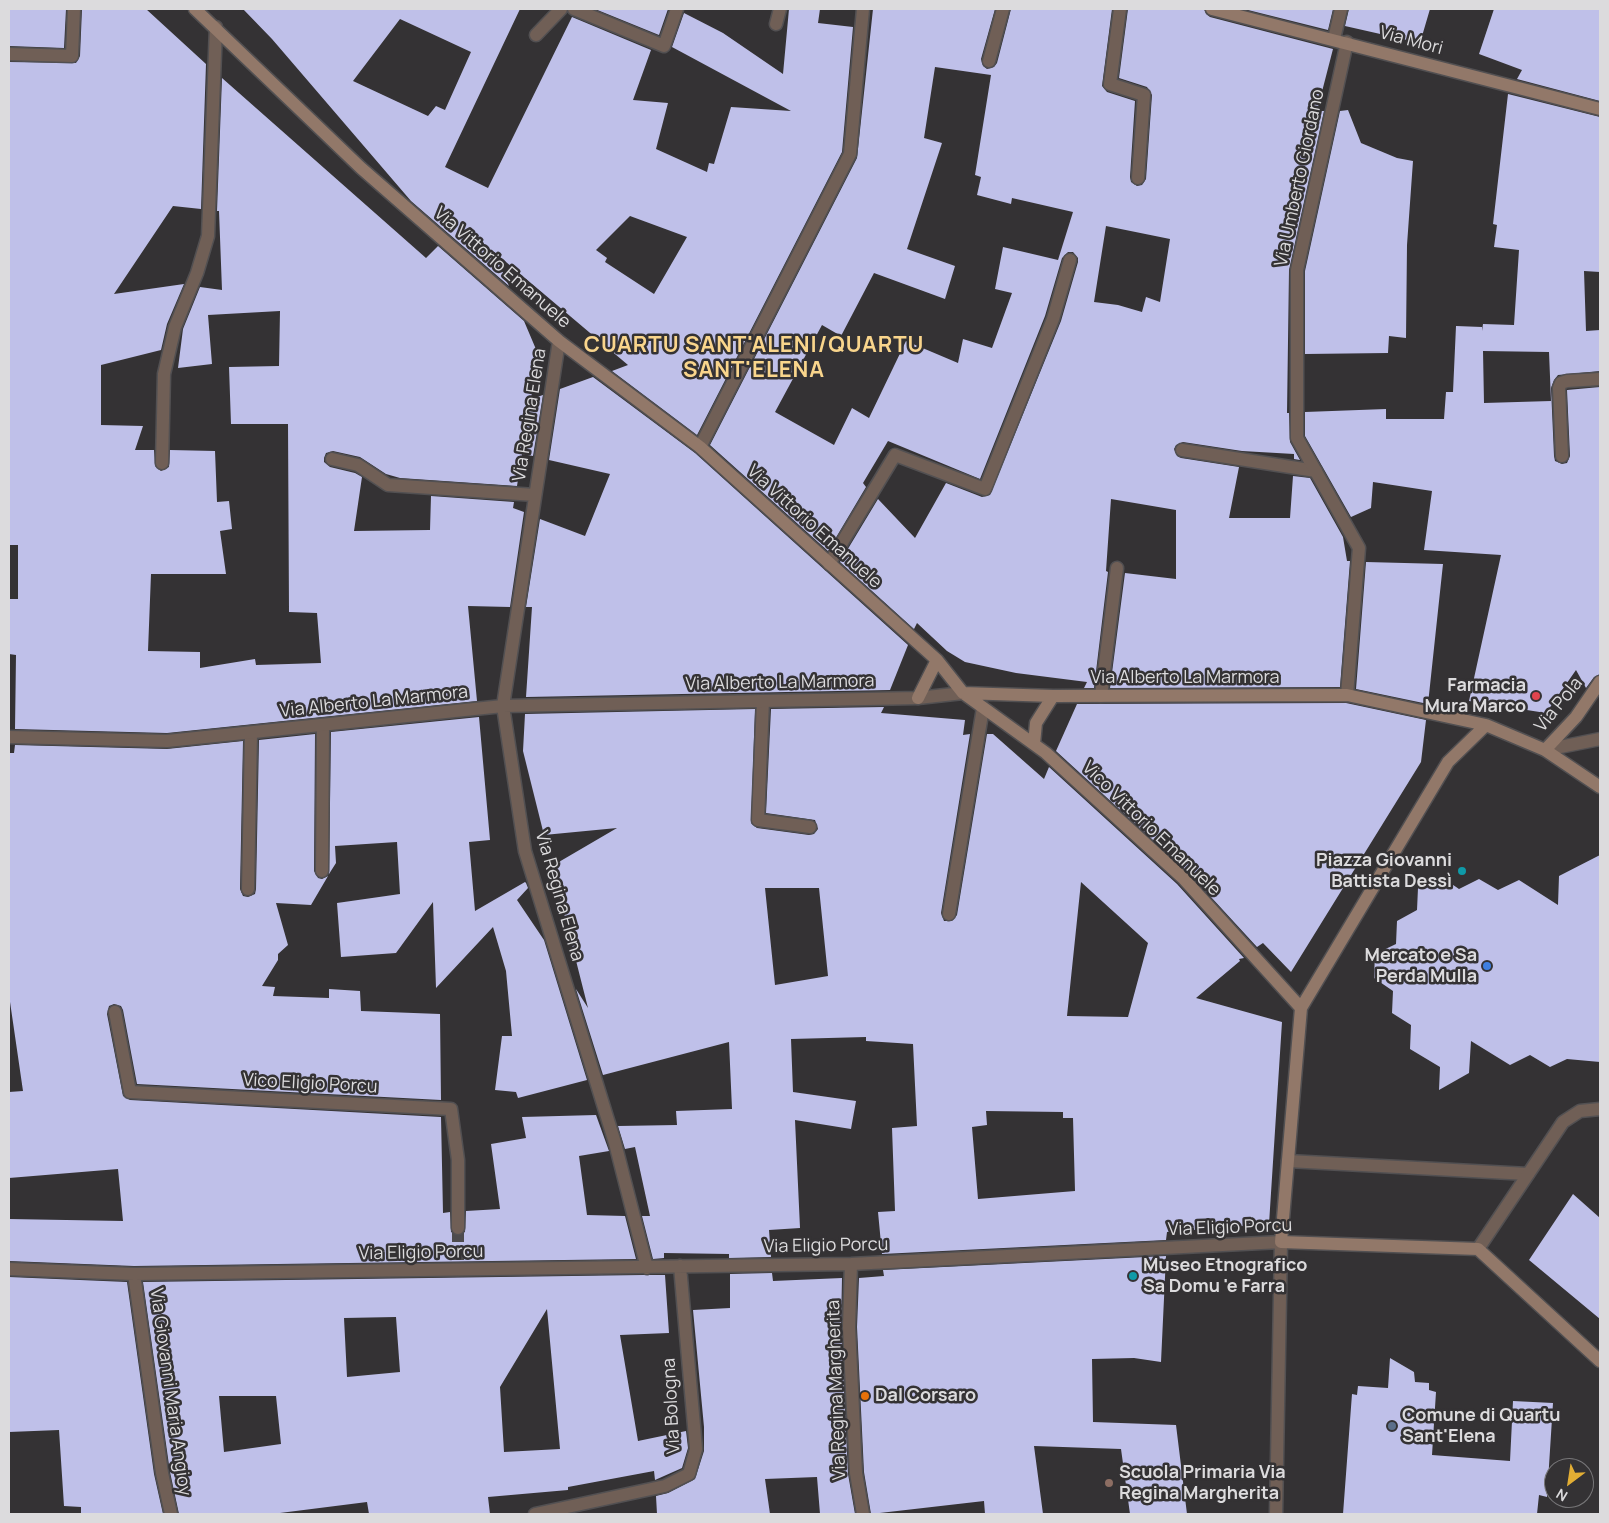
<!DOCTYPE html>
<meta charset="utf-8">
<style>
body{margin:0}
#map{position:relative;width:1609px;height:1523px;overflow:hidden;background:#343234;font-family:Manrope,sans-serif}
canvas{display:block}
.frame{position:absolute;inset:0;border:10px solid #dcdbdd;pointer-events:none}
.north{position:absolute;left:1544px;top:1458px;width:50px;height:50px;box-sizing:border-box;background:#343234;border:1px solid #777678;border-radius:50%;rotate:211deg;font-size:14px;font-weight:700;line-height:20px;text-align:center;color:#dcdbdd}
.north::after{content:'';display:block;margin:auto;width:18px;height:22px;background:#e3ae34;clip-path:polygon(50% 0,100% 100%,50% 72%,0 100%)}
</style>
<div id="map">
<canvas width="1609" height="1523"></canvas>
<div class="frame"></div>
<div class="north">N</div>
</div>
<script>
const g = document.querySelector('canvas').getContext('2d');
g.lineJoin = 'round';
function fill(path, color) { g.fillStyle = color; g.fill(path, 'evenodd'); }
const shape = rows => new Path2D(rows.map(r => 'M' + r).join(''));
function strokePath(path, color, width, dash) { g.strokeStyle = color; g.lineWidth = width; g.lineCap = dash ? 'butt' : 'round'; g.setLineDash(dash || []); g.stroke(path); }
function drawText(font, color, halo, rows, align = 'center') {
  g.font = font + ' Manrope,sans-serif'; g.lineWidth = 5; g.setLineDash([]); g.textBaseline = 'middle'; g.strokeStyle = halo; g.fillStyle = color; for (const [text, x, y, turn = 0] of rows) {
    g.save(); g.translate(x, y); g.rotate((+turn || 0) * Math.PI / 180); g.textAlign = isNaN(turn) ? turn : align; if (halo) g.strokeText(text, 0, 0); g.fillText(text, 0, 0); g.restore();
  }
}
const building = shape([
 [9,9,66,9,64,48,9,46],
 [82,9,146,9,206,64,201,209,173,206,114,294,184,284,167,324,161,350,101,365,101,425,143,426,135,450,154,450,155,466,161,471,169,467,170,450,215,451,217,502,229,501,232,529,220,531,226,574,151,574,148,651,200,652,200,668,255,659,256,665,321,663,317,613,289,612,288,424,231,424,229,367,279,366,280,311,208,315,212,364,178,368,183,329,200,287,222,290,219,211,217,211,222,78,426,258,438,246,524,321,538,354,531,399,543,395,533,456,522,454,517,486,400,478,386,474,360,457,333,451,326,453,324,458,324,462,330,467,355,473,362,477,354,531,430,530,431,496,514,502,513,508,524,512,510,607,468,606,477,701,167,733,15,729,16,655,9,654,9,599,18,599,18,545,9,545,9,62,76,63,80,56],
 [243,9,520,9,445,167,488,188,572,17,651,50,633,100,668,103,656,149,707,172,709,163,714,164,731,107,791,111,672,47,684,13,723,33,783,74,789,9,820,9,818,23,853,27,842,152,697,435,612,371,628,365,493,251,509,286,411,201,272,39],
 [400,19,471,52,445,110,436,106,428,116,353,81],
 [630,216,687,237,654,294,605,262,607,258,596,250],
 [595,9,668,9,659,35],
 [873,9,995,9,981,59,983,66,987,69,994,67,997,63,1011,9,1112,9,1102,86,1107,92,1135,101,1130,177,1131,182,1137,186,1142,185,1146,179,1152,95,1147,87,1119,78,1128,9,1204,9,1206,14,1210,17,1333,49,1317,111,1324,111,1289,270,1287,413,1289,413,1290,442,1300,460,1294,459,1294,454,1242,451,1183,442,1176,445,1174,449,1177,456,1181,458,1239,467,1229,518,1290,518,1293,476,1310,478,1343,537,1347,561,1350,561,1340,687,1110,688,1125,573,1176,579,1176,510,1111,499,1106,571,1108,572,1094,688,1084,688,1087,682,1016,673,965,662,947,651,917,623,914,629,840,562,878,499,915,538,946,483,982,497,990,495,1061,321,1078,262,1078,258,1073,252,1068,252,1062,258,1045,316,980,479,888,441,863,483,866,487,828,551,710,445,857,158],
 [935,67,991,75,975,175,981,177,977,195,1011,204,1012,198,1073,212,1058,260,1003,247,995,289,1012,293,992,348,963,339,958,363,906,341,869,418,852,408,834,445,775,412,822,325,841,336,874,273,945,299,955,266,907,249,942,143,924,138],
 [1106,226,1170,239,1160,302,1146,297,1142,312,1118,305,1094,302],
 [1244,9,1333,9,1328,30],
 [1349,9,1430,9,1420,43,1345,26],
 [1494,9,1600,9,1600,101,1517,79,1522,70,1479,54],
 [1508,94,1600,117,1600,272,1584,271,1586,331,1600,330,1600,371,1558,375,1554,380,1551,388,1554,456,1555,461,1562,464,1567,463,1570,456,1567,390,1600,387,1600,674,1594,677,1586,688,1576,670,1546,713,1469,701,1501,555,1424,550,1432,491,1373,482,1371,508,1351,517,1305,436,1305,412,1386,409,1386,419,1444,419,1446,392,1453,392,1456,326,1482,327,1482,331,1483,324,1514,325,1519,250,1494,247,1497,225,1493,224],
 [1483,351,1549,352,1551,401,1484,403],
 [1348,110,1361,143,1397,158,1413,161,1407,245,1406,338,1389,336,1388,353,1305,354,1305,271,1340,111],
 [593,377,695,453,908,645,890,690,526,697,532,607,526,607,540,519,585,536,610,474,549,460,560,389],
 [1366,562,1443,564,1428,704,1356,689],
 [1346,703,1426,720,1421,762,1291,972,1263,943,1257,947,1188,872,1056,751,1077,704],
 [884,707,881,713,965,720,963,735,970,734,941,913,944,921,952,921,957,915,987,734,993,734,1044,779,1049,767,1177,884,1244,958,1239,959,1240,961,1196,998,1282,1022,1269,1224,1167,1232,1166,1240,882,1254,878,1212,895,1211,892,1128,917,1126,913,1044,866,1041,866,1037,791,1039,793,1092,856,1101,851,1129,795,1120,800,1228,769,1230,771,1257,729,1258,729,1254,664,1253,664,1258,653,1259,642,1216,650,1216,635,1147,625,1149,618,1126,677,1125,676,1111,732,1109,729,1042,603,1075,576,989,588,1008,552,866,617,828,544,835,523,751,525,714,755,709,751,823,757,828,809,835,814,834,818,829,815,820,766,813,771,709],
 [1081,882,1148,943,1128,1017,1067,1016],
 [765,888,819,888,828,976,775,985],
 [986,1111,1063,1112,1063,1118,1073,1118,1075,1191,978,1199,972,1127,987,1125],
 [479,717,490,840,469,842,475,911,525,882,526,883,528,888,517,900,544,940,587,1080,518,1098,516,1092,495,1090,502,1036,512,1036,506,971,493,927,436,988,433,902,396,953,341,957,337,903,400,894,397,842,335,846,336,863,329,874,331,732],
 [315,734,314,871,318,878,322,879,328,876,311,905,276,903,288,945,278,954,278,960,262,986,275,987,273,996,329,998,329,989,360,991,361,1011,440,1014,441,1100,137,1084,123,1010,121,1006,114,1004,109,1006,107,1014,123,1096,130,1100,441,1117,443,1213,450,1212,451,1232,458,1236,465,1232,466,1211,500,1209,491,1144,526,1138,522,1117,596,1115,609,1151,579,1156,587,1215,625,1216,636,1259,134,1266,9,1261,9,1219,123,1221,118,1169,9,1178,9,1092,23,1091,9,995,9,753,14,753,15,745,167,749,243,741,240,889,243,896,248,897,255,894,256,889,259,740],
 [1600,855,1600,1062,1567,1059,1550,1067,1530,1055,1510,1065,1471,1041,1469,1073,1439,1090,1440,1067,1410,1049,1411,1025,1392,1013,1393,991,1374,978,1375,954,1396,944,1397,921,1417,910,1418,888,1440,876,1459,889,1479,879,1498,890,1519,880,1558,905,1559,876],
 [1573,1194,1600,1218,1600,1319,1529,1260],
 [1166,1256,1161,1362,1134,1358,1092,1359,1093,1422,1176,1425,1187,1514,1130,1514,1121,1449,1034,1446,1043,1514,985,1514,984,1501,871,1514,864,1472,857,1327,859,1278,884,1276,883,1270],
 [772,1273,773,1281,842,1278,841,1327,848,1474,855,1514,820,1514,817,1477,765,1479,770,1514,657,1514,656,1496,668,1493,695,1479,704,1451,704,1427,693,1310,730,1308,730,1274],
 [643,1275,665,1275,669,1333,620,1335,638,1441,686,1431,688,1448,682,1468,655,1480,654,1471,568,1487,568,1490,488,1497,490,1514,369,1514,367,1502,272,1514,179,1514,170,1472,143,1282],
 [547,1309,560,1449,504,1452,500,1387],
 [396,1317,400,1372,347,1377,344,1318],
 [219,1396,276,1396,281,1444,224,1452],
 [9,1277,127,1282,154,1474,163,1514,81,1514,81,1507,64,1506,59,1430,9,1432],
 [1390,1358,1414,1372,1415,1382,1429,1383,1429,1390,1436,1392,1432,1455,1510,1461,1513,1401,1553,1403,1547,1497,1539,1495,1537,1514,1343,1514,1352,1394,1357,1395,1358,1386,1388,1388]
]);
const streetTunnel = shape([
 [458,1260,458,1228]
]);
const lane = shape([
 [574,9,664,46,677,9],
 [1120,9,1110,84,1144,95,1138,178],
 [776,24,780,9],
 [536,35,561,9],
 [9,54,72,56,74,9],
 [989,61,1003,9],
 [1182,450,1316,471],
 [1562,456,1559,388,1561,383,1567,381,1600,379],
 [829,564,895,455,985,489,1053,319,1070,260],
 [1101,696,1117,568],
 [763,701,758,820,810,827],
 [322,871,323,725],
 [248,889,251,733],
 [949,914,983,708],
 [1288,1161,1528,1174]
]);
const street = shape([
 [1334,39,1341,9],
 [1347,42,1297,270,1297,438,1359,548,1347,695],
 [559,341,503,706,525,851,615,1143,647,1268],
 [700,447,850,154,863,9],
 [332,459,358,465,388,485,535,495],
 [162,463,164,374,175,327,197,273,208,236,216,27],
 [9,737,167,741,503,706,918,698,963,693],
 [1545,750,1600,739],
 [115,1012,130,1092,451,1109,458,1160,458,1228],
 [1478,1249,1563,1122,1580,1111,1600,1109],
 [851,1264,849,1327,856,1473,863,1514],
 [9,1269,134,1274,851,1264,1281,1242,1276,1514],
 [134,1274,162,1473,171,1514],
 [535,1514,665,1486,689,1474,696,1449,680,1266]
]);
const secondary = shape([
 [195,9,361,168,559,341,700,447,937,660,963,693,1046,753,1183,878,1301,1008],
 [1212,9,1600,109],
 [963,693,1053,696,1347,695,1486,725,1545,750,1600,787],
 [918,698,937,660],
 [1486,725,1448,762,1301,1008,1281,1242,1478,1249,1600,1361],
 [1034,744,1036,723,1053,696],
 [1545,750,1576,717,1600,682]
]);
const markers = [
 [1536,696,5,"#e0444e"],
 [1462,871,5,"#0f9aa8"],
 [1487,966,5,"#3f7fe0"],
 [1133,1276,5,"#0f9aa8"],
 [865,1396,5,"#e8710a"],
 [1392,1426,5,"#5c6f8a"],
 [1109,1483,5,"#8d6e63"]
];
const streetNames = [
 ["Via Mori",1411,41,15],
 ["Via Umberto Giordano",1300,178,-78],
 ["Via Vittorio Emanuele",502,268,41],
 ["Via Regina Elena",530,415,-81],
 ["Via Vittorio Emanuele",814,527,42],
 ["Via Alberto La Marmora",1185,678],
 ["Via Alberto La Marmora",780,683,-1],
 ["Via Alberto La Marmora",374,702,-6],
 ["Via Pola",1559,705,-51],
 ["Vico Vittorio Emanuele",1151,829,44],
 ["Via Regina Elena",559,896,74],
 ["Vico Eligio Porcu",310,1084,3],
 ["Via Eligio Porcu",1230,1228,-2],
 ["Via Eligio Porcu",826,1246,-1],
 ["Via Eligio Porcu",421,1253,-1],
 ["Via Regina Margherita",837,1390,-92],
 ["Via Giovanni Maria Angioy",170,1392,82],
 ["Via Bologna",672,1406,-93]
];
const poiNames = [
 ["Farmacia",1526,686,"right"],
 ["Mura Marco",1526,707,"right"],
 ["Piazza Giovanni",1452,861,"right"],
 ["Battista Dessì",1452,882,"right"],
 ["Mercato e Sa",1477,956,"right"],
 ["Perda Mulla",1477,977,"right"],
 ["Museo Etnografico",1143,1266],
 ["Sa Domu 'e Farra",1143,1287],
 ["Dal Corsaro",875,1396],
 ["Comune di Quartu",1402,1416],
 ["Sant'Elena",1402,1437],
 ["Scuola Primaria Via",1119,1473],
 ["Regina Margherita",1119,1494]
];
const districtNames = [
 ["CUARTU SANT'ALENI/QUARTU",754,346],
 ["SANT'ELENA",754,371]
];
fill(building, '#bfc0e9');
strokePath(streetTunnel, '#4d4b4d', 12, [12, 6]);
strokePath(lane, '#525052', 15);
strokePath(street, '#525052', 15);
strokePath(secondary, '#525052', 15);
strokePath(lane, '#705f56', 12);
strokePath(street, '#705f56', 12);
strokePath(secondary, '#927869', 12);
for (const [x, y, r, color] of markers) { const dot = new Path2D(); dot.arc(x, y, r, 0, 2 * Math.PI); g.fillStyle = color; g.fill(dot); strokePath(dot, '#343234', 2); }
drawText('18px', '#dcdbdd', '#343234', streetNames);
drawText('bold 18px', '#dcdbdd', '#343234', poiNames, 'left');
g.letterSpacing = '1px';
drawText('bold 22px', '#f9d58c', '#343234', districtNames);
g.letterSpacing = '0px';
</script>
